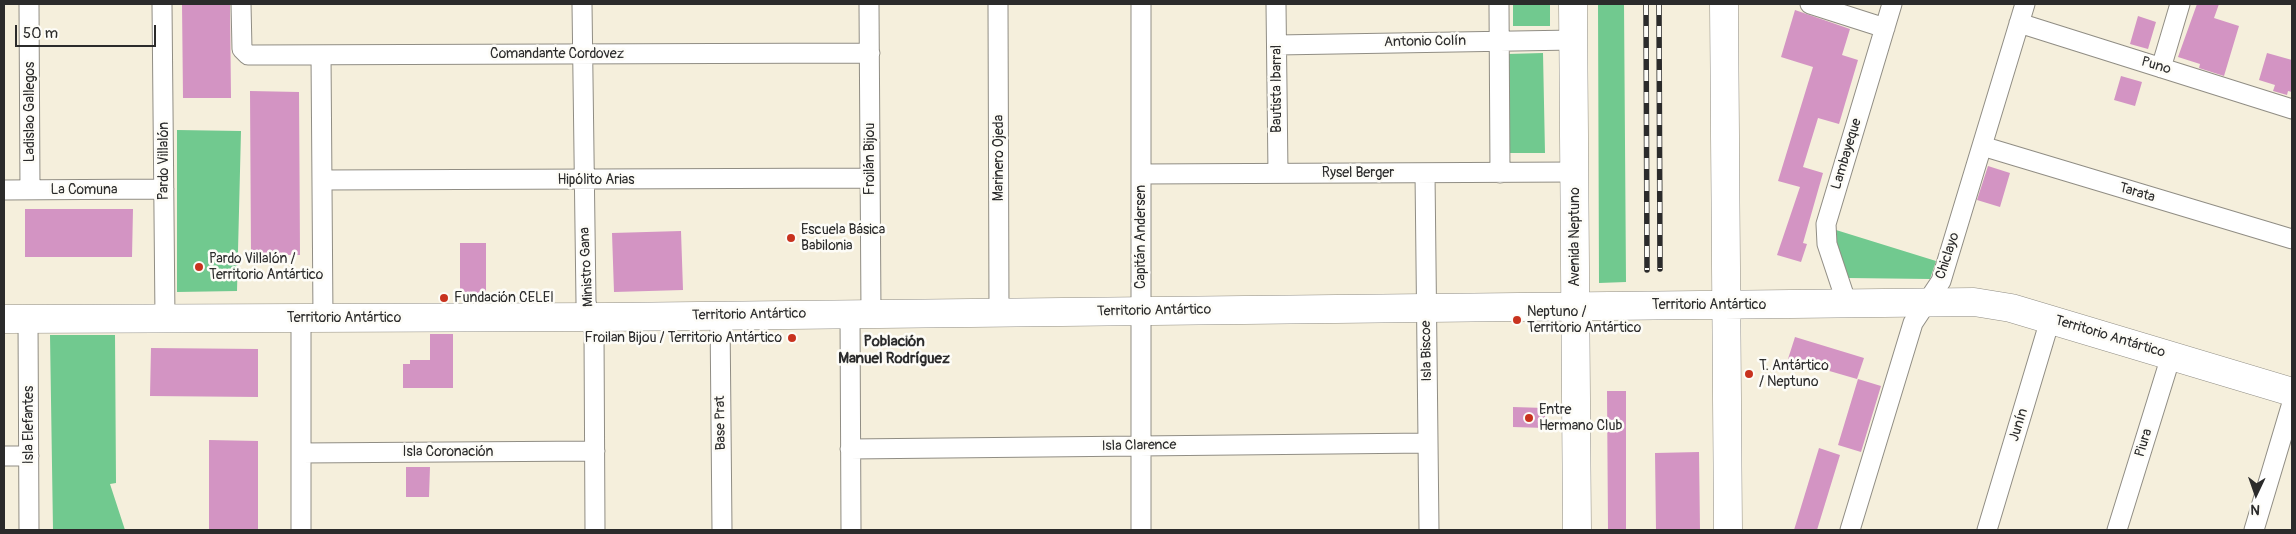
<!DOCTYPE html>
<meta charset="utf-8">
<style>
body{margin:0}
#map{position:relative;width:2296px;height:534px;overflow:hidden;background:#f5efdc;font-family:Pangolin,sans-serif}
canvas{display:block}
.frame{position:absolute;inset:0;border:5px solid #2b2b2b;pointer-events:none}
.north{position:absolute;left:2231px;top:469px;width:50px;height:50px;-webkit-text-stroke:4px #fdfcf7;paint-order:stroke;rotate:183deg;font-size:14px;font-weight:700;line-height:20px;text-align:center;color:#2b2b2b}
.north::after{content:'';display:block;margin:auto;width:18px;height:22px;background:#2b2b2b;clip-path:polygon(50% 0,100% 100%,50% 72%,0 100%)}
.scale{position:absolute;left:15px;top:25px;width:141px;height:22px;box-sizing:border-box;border:2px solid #2b2b2b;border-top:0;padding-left:6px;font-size:15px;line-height:18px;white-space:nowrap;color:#2b2b2b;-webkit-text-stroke:4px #fdfcf7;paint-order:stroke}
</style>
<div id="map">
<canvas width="2296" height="534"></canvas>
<div class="frame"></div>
<div class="north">N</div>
<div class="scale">50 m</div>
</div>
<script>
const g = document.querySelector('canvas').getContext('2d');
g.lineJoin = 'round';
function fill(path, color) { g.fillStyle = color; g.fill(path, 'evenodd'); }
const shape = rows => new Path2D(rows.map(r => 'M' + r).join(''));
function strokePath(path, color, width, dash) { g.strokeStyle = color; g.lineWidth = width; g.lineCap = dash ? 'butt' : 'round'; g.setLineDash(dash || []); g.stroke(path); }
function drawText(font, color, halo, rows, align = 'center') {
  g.font = font + ' Pangolin,sans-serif'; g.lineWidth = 5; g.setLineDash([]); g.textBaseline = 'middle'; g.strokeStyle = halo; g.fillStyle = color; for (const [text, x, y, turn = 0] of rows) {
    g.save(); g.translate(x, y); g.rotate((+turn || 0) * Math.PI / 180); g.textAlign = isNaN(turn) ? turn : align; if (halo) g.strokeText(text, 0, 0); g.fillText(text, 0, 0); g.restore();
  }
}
const green = shape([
 [1513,4,1550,4,1550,26,1513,26],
 [1598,4,1624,4,1626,282,1599,283],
 [1543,53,1545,153,1508,153,1507,54],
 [177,130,241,131,237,291,177,292],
 [1836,230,1936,261,1930,279,1848,278,1835,236],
 [50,335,115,335,116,483,110,484,125,530,53,530]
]);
const building = shape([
 [182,4,230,4,231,98,183,98],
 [2197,4,2219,4,2214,18,2239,26,2224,76,2199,68,2200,64,2178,57],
 [1795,10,1850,29,1842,55,1858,60,1839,124,1818,118,1803,167,1823,173,1803,243,1807,244,1801,262,1777,255,1800,187,1778,181,1813,67,1781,57],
 [2138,16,2156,22,2148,49,2130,44],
 [2267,53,2292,60,2292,92,2288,91,2287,95,2273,91,2275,85,2259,80],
 [2121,76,2142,82,2135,106,2114,100],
 [250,91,299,92,300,255,251,255],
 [1988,166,2010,173,2000,207,1977,200],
 [25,209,133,209,132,257,25,257],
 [681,231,683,290,614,292,612,233],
 [460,243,486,243,486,296,460,296],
 [430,334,453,334,453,388,403,388,403,364,410,364,410,360,430,360],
 [1795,337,1864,358,1857,379,1788,359],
 [151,348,258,349,258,397,150,396],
 [1858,379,1881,386,1861,452,1838,445],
 [1607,391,1626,391,1626,530,1608,530],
 [1513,407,1545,408,1545,428,1513,427],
 [209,440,258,441,258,530,209,530],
 [1819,448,1840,455,1817,530,1794,530],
 [1699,452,1700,530,1656,530,1655,453],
 [406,467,430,467,429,497,406,497]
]);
const street = shape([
 [29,4,30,190],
 [162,4,165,319],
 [241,4,242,49,248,55,252,55,870,53],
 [582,4,586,302,594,333,595,530],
 [869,4,871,314],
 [998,4,999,312],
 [1276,4,1278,173],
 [1499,4,1500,173],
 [1810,4,1885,28],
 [2019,23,2292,109],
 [1277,45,1574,40],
 [321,55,323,318],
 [2161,68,2180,4],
 [1982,146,2292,239],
 [1425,173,1429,530],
 [1141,174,1575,172],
 [322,180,870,178],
 [4,190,164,189],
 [1847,304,1827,244,1826,224,1892,4],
 [850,314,851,530],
 [720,315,722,530],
 [301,318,301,530],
 [28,319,29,530],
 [850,449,1428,443],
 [301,453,595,451],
 [4,456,29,456],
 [1141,530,1141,4],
 [1850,530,1913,323,1941,281,2025,4],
 [1987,530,2050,320],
 [2117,530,2171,356],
 [2254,530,2292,403]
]);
const secondary = shape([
 [1573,4,1577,530],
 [1724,4,1728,530],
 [4,319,606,317,1974,302,2011,308,2292,392]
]);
const rail = shape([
 [1646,4,1647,270],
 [1659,4,1660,269]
]);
const markers = [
 [791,238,5,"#c8321e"],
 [199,267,5,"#c8321e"],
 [444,298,5,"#c8321e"],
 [1517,320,5,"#c8321e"],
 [792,338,5,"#c8321e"],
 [1749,374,5,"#c8321e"],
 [1529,418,5,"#c8321e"]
];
const streetNames = [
 ["Antonio Colín",1425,42,-1],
 ["Comandante Cordovez",557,54],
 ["Puno",2156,66,17],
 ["Bautista Ibarral",1277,89,-90],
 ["Ladislao Gallegos",30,112,-90],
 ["Lambayeque",1847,154,-73],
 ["Marinero Ojeda",999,158,-90],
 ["Froilán Bijou",870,159,-90],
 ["Pardo Villalón",164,161,-90],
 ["Rysel Berger",1358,173],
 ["Hipólito Arias",596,180],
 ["La Comuna",84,190],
 ["Tarata",2137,193,17],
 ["Capitán Andersen",1141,237,-90],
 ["Avenida Neptuno",1575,237,-90],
 ["Chiclayo",1948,256,-72],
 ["Ministro Gana",587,267,-93],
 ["Territorio Antártico",1709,305],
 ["Territorio Antártico",1154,311,-1],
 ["Territorio Antártico",749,315,-1],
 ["Territorio Antártico",344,318],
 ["Territorio Antártico",2110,337,17],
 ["Isla Biscoe",1427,351,-91],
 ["Base Prat",721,423,-91],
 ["Isla Elefantes",29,425,-90],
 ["Junín",2019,425,-73],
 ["Piura",2144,443,-73],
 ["Isla Clarence",1139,446,-1],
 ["Isla Coronación",448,452]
];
const poiNames = [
 ["Escuela Básica",801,230],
 ["Babilonia",801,246],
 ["Pardo Villalón /",209,259],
 ["Territorio Antártico",209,275],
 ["Fundación CELEI",454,298],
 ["Neptuno /",1527,312],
 ["Territorio Antártico",1527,328],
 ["Froilan Bijou / Territorio Antártico",782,338,"right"],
 ["T. Antártico",1759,366],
 ["/ Neptuno",1759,382],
 ["Entre",1539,410],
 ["Hermano Club",1539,426]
];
const neighbourhoodNames = [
 ["Población",894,342],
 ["Manuel Rodríguez",894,359]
];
fill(green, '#71c98f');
fill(building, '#d394c3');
strokePath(street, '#908d84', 21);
strokePath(secondary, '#908d84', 29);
strokePath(street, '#fff', 19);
strokePath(secondary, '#fff', 28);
strokePath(rail, '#2b2b2b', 5.5);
strokePath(rail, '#fdfcf7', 4, [11]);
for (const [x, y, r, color] of markers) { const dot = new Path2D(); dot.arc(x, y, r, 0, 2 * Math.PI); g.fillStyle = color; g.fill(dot); strokePath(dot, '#fdfcf7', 2); }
drawText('14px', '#2b2b2b', '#fdfcf7', streetNames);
drawText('14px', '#2b2b2b', '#fdfcf7', poiNames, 'left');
drawText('bold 15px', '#2b2b2b', '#fdfcf7', neighbourhoodNames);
</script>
